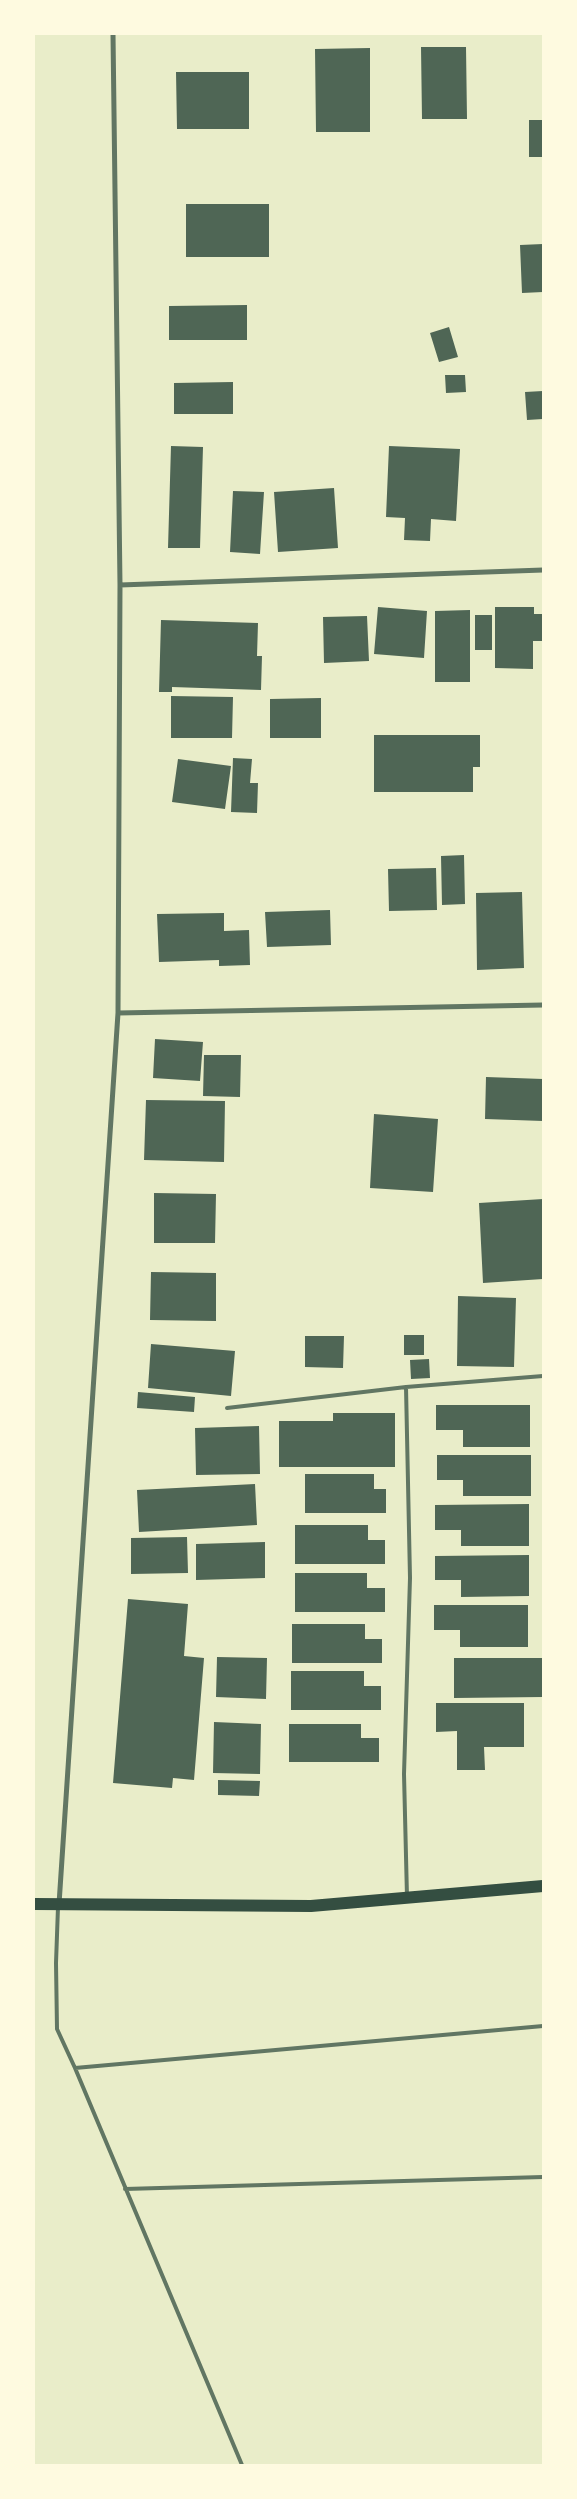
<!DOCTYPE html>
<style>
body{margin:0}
#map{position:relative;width:577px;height:2499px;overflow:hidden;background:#e9edc9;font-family:Arial,sans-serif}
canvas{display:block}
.frame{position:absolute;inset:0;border:35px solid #fefae0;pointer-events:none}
</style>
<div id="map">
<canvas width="577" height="2499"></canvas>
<div class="frame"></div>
</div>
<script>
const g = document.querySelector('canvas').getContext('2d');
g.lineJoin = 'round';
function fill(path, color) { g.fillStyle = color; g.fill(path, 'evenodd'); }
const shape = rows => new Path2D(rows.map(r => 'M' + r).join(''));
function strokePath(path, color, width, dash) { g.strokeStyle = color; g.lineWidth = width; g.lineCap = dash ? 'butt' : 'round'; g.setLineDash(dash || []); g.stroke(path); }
const building = shape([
 [421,47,466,47,467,119,422,119],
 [370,48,370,132,316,132,315,49],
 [176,72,249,72,249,129,177,129],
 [529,120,543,120,543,157,529,157],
 [186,204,269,204,269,257,186,257],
 [543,244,543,292,522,293,520,245],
 [247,305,247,340,169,340,169,306],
 [449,327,458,357,439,362,430,333],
 [445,375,465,375,466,392,446,393],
 [233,382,233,414,174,414,174,383],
 [543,391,543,419,527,420,525,392],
 [171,446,203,447,200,548,168,548],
 [389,446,460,449,456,521,431,519,430,541,404,540,405,518,386,517],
 [334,488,338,548,278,552,274,492],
 [233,491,264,492,260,554,230,552],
 [378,607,427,611,424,658,374,654],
 [495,607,534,607,534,614,543,614,543,641,533,641,533,669,495,668],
 [470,610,470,682,435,682,435,611],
 [475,615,492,615,492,650,475,650],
 [367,616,369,661,324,663,323,617],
 [161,620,258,623,257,656,262,656,261,690,172,687,172,692,159,692],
 [171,696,233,697,232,738,171,738],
 [321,698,321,738,270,738,270,699],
 [374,735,480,735,480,767,473,767,473,792,374,792],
 [233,758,252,759,250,783,258,783,257,813,231,812],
 [178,759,231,766,225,809,172,802],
 [464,855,465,904,442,905,441,856],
 [436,868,437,910,389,911,388,869],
 [522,892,524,968,477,970,476,893],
 [330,910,331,945,267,947,265,912],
 [224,913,224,931,249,930,250,965,219,966,219,960,159,962,157,914],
 [155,1039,203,1042,200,1081,153,1078],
 [204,1055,241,1055,240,1097,203,1096],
 [486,1077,543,1079,543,1121,485,1119],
 [146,1100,225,1101,224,1162,144,1160],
 [374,1114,438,1119,433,1192,370,1188],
 [154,1193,216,1194,215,1243,154,1243],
 [543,1199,543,1279,483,1283,479,1203],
 [151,1272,216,1273,216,1321,150,1320],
 [458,1296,516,1298,514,1367,457,1366],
 [404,1335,424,1335,424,1355,404,1355],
 [305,1336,344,1336,343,1368,305,1367],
 [151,1344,235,1351,231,1396,148,1388],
 [429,1359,430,1378,411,1379,410,1360],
 [138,1392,195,1397,194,1412,137,1408],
 [436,1405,530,1405,530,1447,463,1447,463,1430,436,1430],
 [333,1413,395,1413,395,1467,279,1467,279,1421,333,1421],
 [259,1426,260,1474,196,1475,195,1428],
 [437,1455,531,1455,531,1496,463,1496,463,1480,437,1480],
 [305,1474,374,1474,374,1489,386,1489,386,1513,305,1513],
 [255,1484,257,1525,139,1532,137,1490],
 [529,1504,529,1546,461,1546,461,1530,435,1530,435,1505],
 [295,1525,368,1525,368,1540,385,1540,385,1564,295,1564],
 [187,1537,188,1573,131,1574,131,1538],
 [265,1542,265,1578,196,1580,196,1544],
 [529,1555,529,1596,461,1597,461,1580,435,1580,435,1556],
 [295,1573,367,1573,367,1588,385,1588,385,1612,295,1612],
 [128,1599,188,1604,184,1656,204,1658,194,1780,173,1778,172,1788,113,1783],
 [434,1605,528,1605,528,1647,460,1647,460,1630,434,1630],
 [292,1624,365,1624,365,1639,382,1639,382,1663,292,1663],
 [217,1657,267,1658,266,1699,216,1697],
 [454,1658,543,1658,543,1697,454,1698],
 [291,1671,364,1671,364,1686,381,1686,381,1710,291,1710],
 [436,1703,524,1703,524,1747,484,1747,485,1770,457,1770,457,1731,436,1732],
 [214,1722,261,1724,260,1774,213,1773],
 [289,1724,361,1724,361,1738,379,1738,379,1762,289,1762],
 [218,1780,260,1781,259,1796,218,1795]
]);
const service = shape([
 [406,1387,410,1578,404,1774,407,1897],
 [227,1408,406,1387,543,1376],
 [58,1907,56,1963,57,2029,75,2068,543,2026],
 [75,2068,242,2465],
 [125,2189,543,2177]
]);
const minor = shape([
 [120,585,543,570],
 [118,1013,543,1005],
 [59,1904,118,1013,120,585,113,34]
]);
const primary = shape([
 [34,1904,311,1906,543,1886]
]);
fill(building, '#4f6655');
strokePath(service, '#617663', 4);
strokePath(minor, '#617663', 5);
strokePath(primary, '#344e41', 12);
</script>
